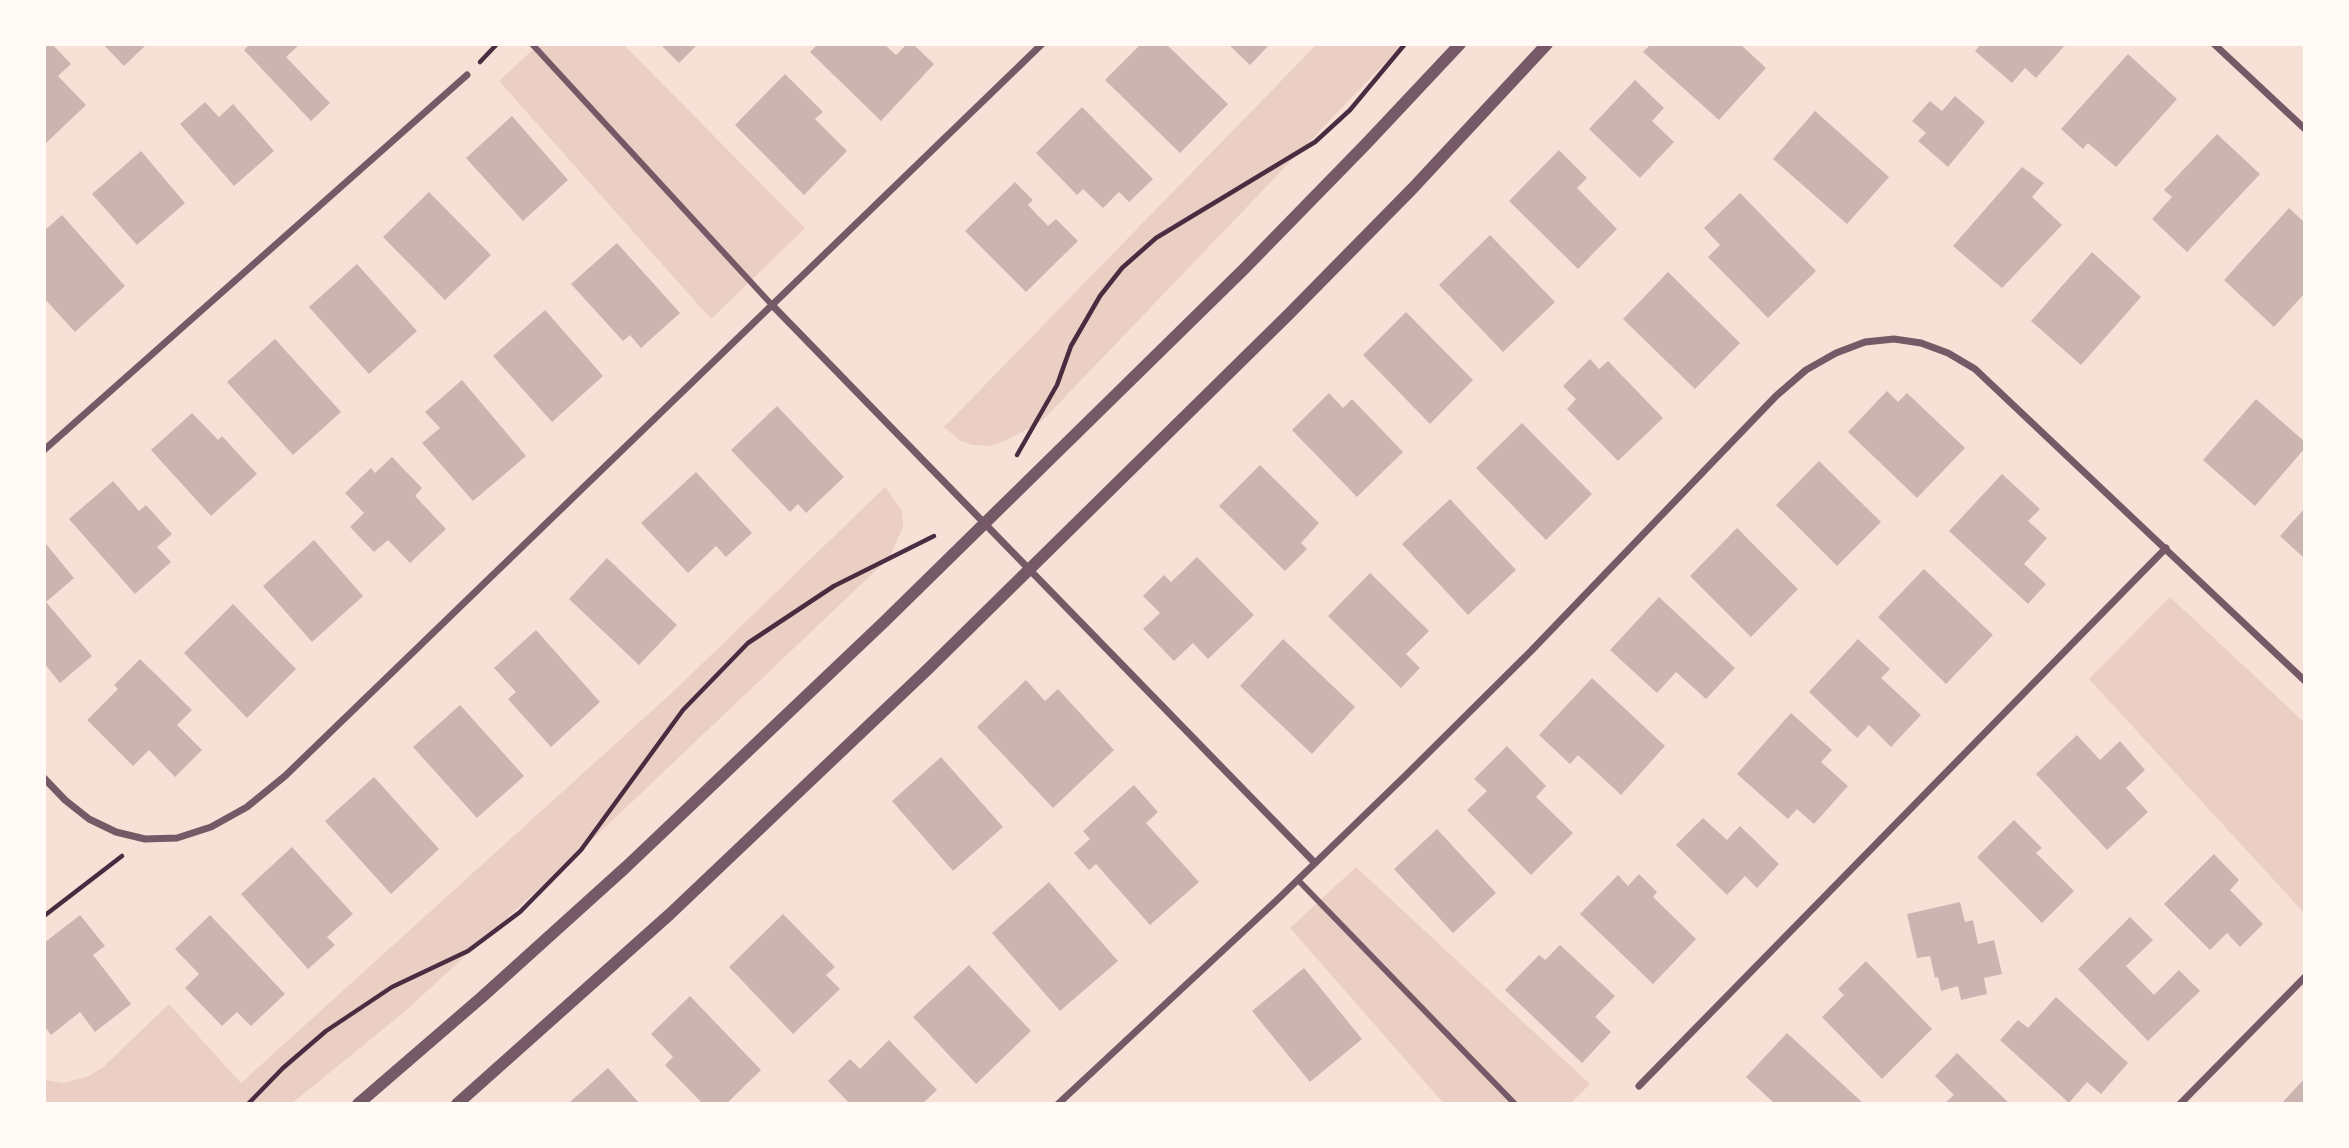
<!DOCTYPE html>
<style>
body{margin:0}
#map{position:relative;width:2349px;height:1148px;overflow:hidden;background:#f7e1d7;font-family:Merriweather,serif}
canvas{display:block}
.frame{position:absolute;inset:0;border:46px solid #fffaf5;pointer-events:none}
</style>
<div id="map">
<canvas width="2349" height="1148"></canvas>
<div class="frame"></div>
</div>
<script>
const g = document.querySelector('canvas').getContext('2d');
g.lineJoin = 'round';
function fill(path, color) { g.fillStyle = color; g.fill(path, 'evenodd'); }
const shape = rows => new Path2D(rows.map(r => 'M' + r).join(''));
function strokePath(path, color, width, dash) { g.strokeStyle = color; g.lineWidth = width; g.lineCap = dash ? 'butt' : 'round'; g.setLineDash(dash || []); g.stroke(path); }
const green = shape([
 [539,44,623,44,805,228,711,319,499,81],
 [1317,44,1403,44,1042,421,1011,438,991,446,972,445,959,440,944,427],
 [885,487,902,510,903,527,890,557,576,855,403,1013,291,1104,44,1104,44,1080,64,1083,89,1076,102,1068,169,1004,241,1083,677,688],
 [2170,597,2305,723,2305,914,2089,679],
 [1356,867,1590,1084,1570,1104,1444,1104,1290,928]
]);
const building = shape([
 [44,44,52,44,71,64,58,76,86,105,46,143,44,141],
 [103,44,147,44,124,66],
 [250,44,300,44,286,57,330,103,311,121,244,50],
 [660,44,698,44,679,63],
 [818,44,884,44,896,55,907,44,913,44,934,64,881,121,810,52],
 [1141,44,1166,44,1228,104,1180,153,1105,80],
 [1228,44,1270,44,1250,65],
 [1651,44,1740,44,1766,68,1719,120,1643,52],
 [1981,44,2066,44,2036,78,2025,68,2012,83,1975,51],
 [2128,54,2177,99,2116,167,2088,143,2083,149,2061,129],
 [785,74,823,112,815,119,847,151,804,195,735,125],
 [1635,80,1664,108,1652,121,1674,142,1640,178,1589,129],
 [1955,96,1985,122,1948,167,1918,141,1926,133,1912,121,1930,101,1942,111],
 [205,102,219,117,233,104,274,151,234,186,180,124],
 [1082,107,1153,179,1129,202,1119,192,1103,208,1083,189,1077,195,1036,153],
 [1815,111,1889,177,1847,224,1773,159],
 [512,116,568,180,523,221,466,158],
 [2217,134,2260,174,2187,252,2152,219,2172,197,2164,190],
 [1559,150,1587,178,1577,188,1617,229,1578,269,1509,201],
 [141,151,185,203,137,245,92,194],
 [2022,167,2044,183,2032,197,2062,225,2002,288,1953,246],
 [1015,182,1033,200,1028,205,1048,226,1056,219,1078,241,1026,292,965,231],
 [429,192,491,255,445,300,383,237],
 [1740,193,1816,271,1768,318,1708,257,1720,245,1704,228],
 [2289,208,2305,223,2305,293,2274,327,2224,280],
 [62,215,125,286,75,332,44,298,44,231],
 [1490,235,1555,302,1503,352,1439,285],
 [617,243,680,313,641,348,630,335,623,341,571,284],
 [2092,252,2141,297,2081,365,2031,321],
 [357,264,417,331,369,374,309,307],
 [1668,272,1740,343,1695,389,1623,319],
 [545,310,603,376,552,422,493,356],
 [1406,312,1473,380,1430,424,1363,355],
 [275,339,341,412,293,455,227,382],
 [1590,359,1599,369,1608,361,1663,418,1618,461,1567,409,1576,399,1563,386],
 [462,380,526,456,473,501,422,443,440,428,425,412],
 [1887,391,1898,402,1907,393,1965,448,1917,498,1848,432],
 [1329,393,1343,408,1352,399,1403,452,1357,497,1292,430],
 [2256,399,2305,442,2305,448,2255,506,2203,460],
 [777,406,844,477,806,513,798,504,790,512,731,450],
 [192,413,218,440,222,436,257,474,211,516,151,450],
 [1522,423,1592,494,1546,540,1476,468],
 [392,457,422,488,415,496,446,529,410,563,388,540,374,552,350,527,364,513,345,493,371,468,375,473],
 [1819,461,1881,522,1837,566,1776,505],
 [1260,465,1319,523,1301,543,1307,549,1285,571,1219,506],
 [696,472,752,533,726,557,716,546,688,573,641,523],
 [2002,474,2040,509,2028,521,2047,538,2024,564,2046,584,2028,604,1949,531],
 [113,481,139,511,146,505,172,534,157,547,171,562,135,594,69,519],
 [1450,499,1516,570,1468,615,1402,544],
 [2305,508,2305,559,2280,536],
 [1737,528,1798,589,1751,637,1690,576],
 [314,540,363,596,312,642,263,586],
 [46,544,74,578,46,602,92,656,60,683,44,663,44,545],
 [1197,557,1254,615,1208,659,1193,643,1174,661,1143,629,1160,613,1143,596,1164,575,1171,582],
 [607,558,677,625,639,665,569,599],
 [1924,569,1993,635,1946,684,1878,617],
 [1370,573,1429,631,1406,654,1420,668,1401,688,1328,616],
 [1659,597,1735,668,1706,699,1676,672,1657,693,1610,650],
 [233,604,296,669,247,718,184,653],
 [536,630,600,702,551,747,508,699,516,692,494,668],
 [1283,639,1355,707,1312,754,1240,686],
 [1858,639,1890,669,1881,678,1921,715,1891,747,1869,725,1857,738,1809,692],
 [140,659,192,710,177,725,202,750,175,777,149,750,133,766,87,720,118,689,114,685],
 [1592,678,1665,746,1621,795,1578,755,1570,764,1539,735],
 [1026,680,1045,701,1058,689,1114,750,1053,808,977,727],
 [460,705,524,776,477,818,413,747],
 [1791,713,1832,750,1821,762,1848,786,1814,824,1797,809,1788,819,1737,774],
 [2077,735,2100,760,2120,741,2145,770,2126,788,2148,812,2107,850,2036,774],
 [1507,746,1546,786,1536,797,1573,833,1531,875,1467,810,1487,791,1474,779],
 [941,757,1003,827,953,871,892,801],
 [374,777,439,849,391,894,325,821],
 [1134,785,1158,812,1146,823,1199,882,1150,925,1096,864,1089,870,1074,853,1090,839,1083,831],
 [1703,818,1727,840,1740,826,1779,864,1757,888,1745,876,1727,895,1676,845],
 [2014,820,2042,848,2036,853,2074,891,2042,923,1977,857],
 [1437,829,1496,893,1453,933,1394,869],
 [292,847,353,914,327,937,335,945,308,969,241,894],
 [2214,854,2239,880,2230,890,2263,924,2240,947,2227,933,2210,950,2164,904],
 [1639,874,1657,892,1653,897,1696,939,1653,984,1580,914,1618,875,1628,886],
 [1049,882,1118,961,1060,1011,992,933],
 [1960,902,1965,922,1973,920,1978,944,1994,940,2002,974,1984,978,1987,994,1961,1000,1958,986,1941,991,1938,977,1935,978,1930,956,1917,958,1907,914],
 [783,914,835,967,826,975,840,989,793,1034,729,967],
 [80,915,105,946,93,955,131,1004,95,1032,80,1012,51,1035,44,1026,44,943],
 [210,915,285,994,251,1026,237,1012,222,1026,185,988,199,974,175,949],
 [2130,917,2153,940,2126,966,2154,995,2179,970,2200,991,2148,1041,2078,969],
 [1560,945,1615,996,1595,1017,1611,1032,1582,1063,1505,990,1539,955,1545,960],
 [1866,961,1932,1029,1882,1079,1822,1017,1844,995,1838,989],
 [969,965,1031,1031,976,1084,913,1017],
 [1304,968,1362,1039,1310,1082,1252,1011],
 [690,996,761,1070,726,1104,703,1104,665,1065,673,1057,651,1034],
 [2056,997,2128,1063,2101,1094,2087,1082,2069,1103,2000,1040,2018,1020,2028,1028],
 [1787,1033,1864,1104,1775,1104,1746,1077],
 [889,1040,937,1090,922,1104,850,1104,828,1081,850,1059,860,1069],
 [1957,1053,2010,1104,1944,1104,1954,1095,1935,1076],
 [608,1068,640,1104,573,1104,570,1102],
 [2305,1078,2305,1104,2281,1104]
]);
const path = shape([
 [480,62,497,44],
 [1017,455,1057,385,1071,346,1100,296,1122,268,1156,238,1315,142,1350,110,1405,44],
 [44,916,122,856],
 [248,1104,283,1068,326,1031,392,987,468,951,520,912,581,850,683,710,748,643,834,586,934,536]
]);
const pedestrian = shape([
 [532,44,772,305],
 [1298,880,1515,1104]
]);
const minor = shape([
 [2214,44,2305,129],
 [772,305,1315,863],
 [44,450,467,75],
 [44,778,65,800,89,819,116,832,145,839,177,838,211,827,247,807,285,776,1042,44],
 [1639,1086,2166,548],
 [1058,1104,1277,900,1405,776,1531,651,1776,396,1806,370,1836,353,1865,342,1894,339,1921,343,1948,353,1975,369,2305,681],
 [2180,1104,2305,977]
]);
const tertiary = shape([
 [358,1104,482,997,626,867,884,622,1244,269,1366,144,1460,44],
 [457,1104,670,914,928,669,1289,314,1413,188,1547,44]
]);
fill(green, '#ebcfc5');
fill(building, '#ccb4b1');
strokePath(path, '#4a2c40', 4.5);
strokePath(pedestrian, '#755966', 6);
strokePath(minor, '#755966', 7);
strokePath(tertiary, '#755966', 12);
</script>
